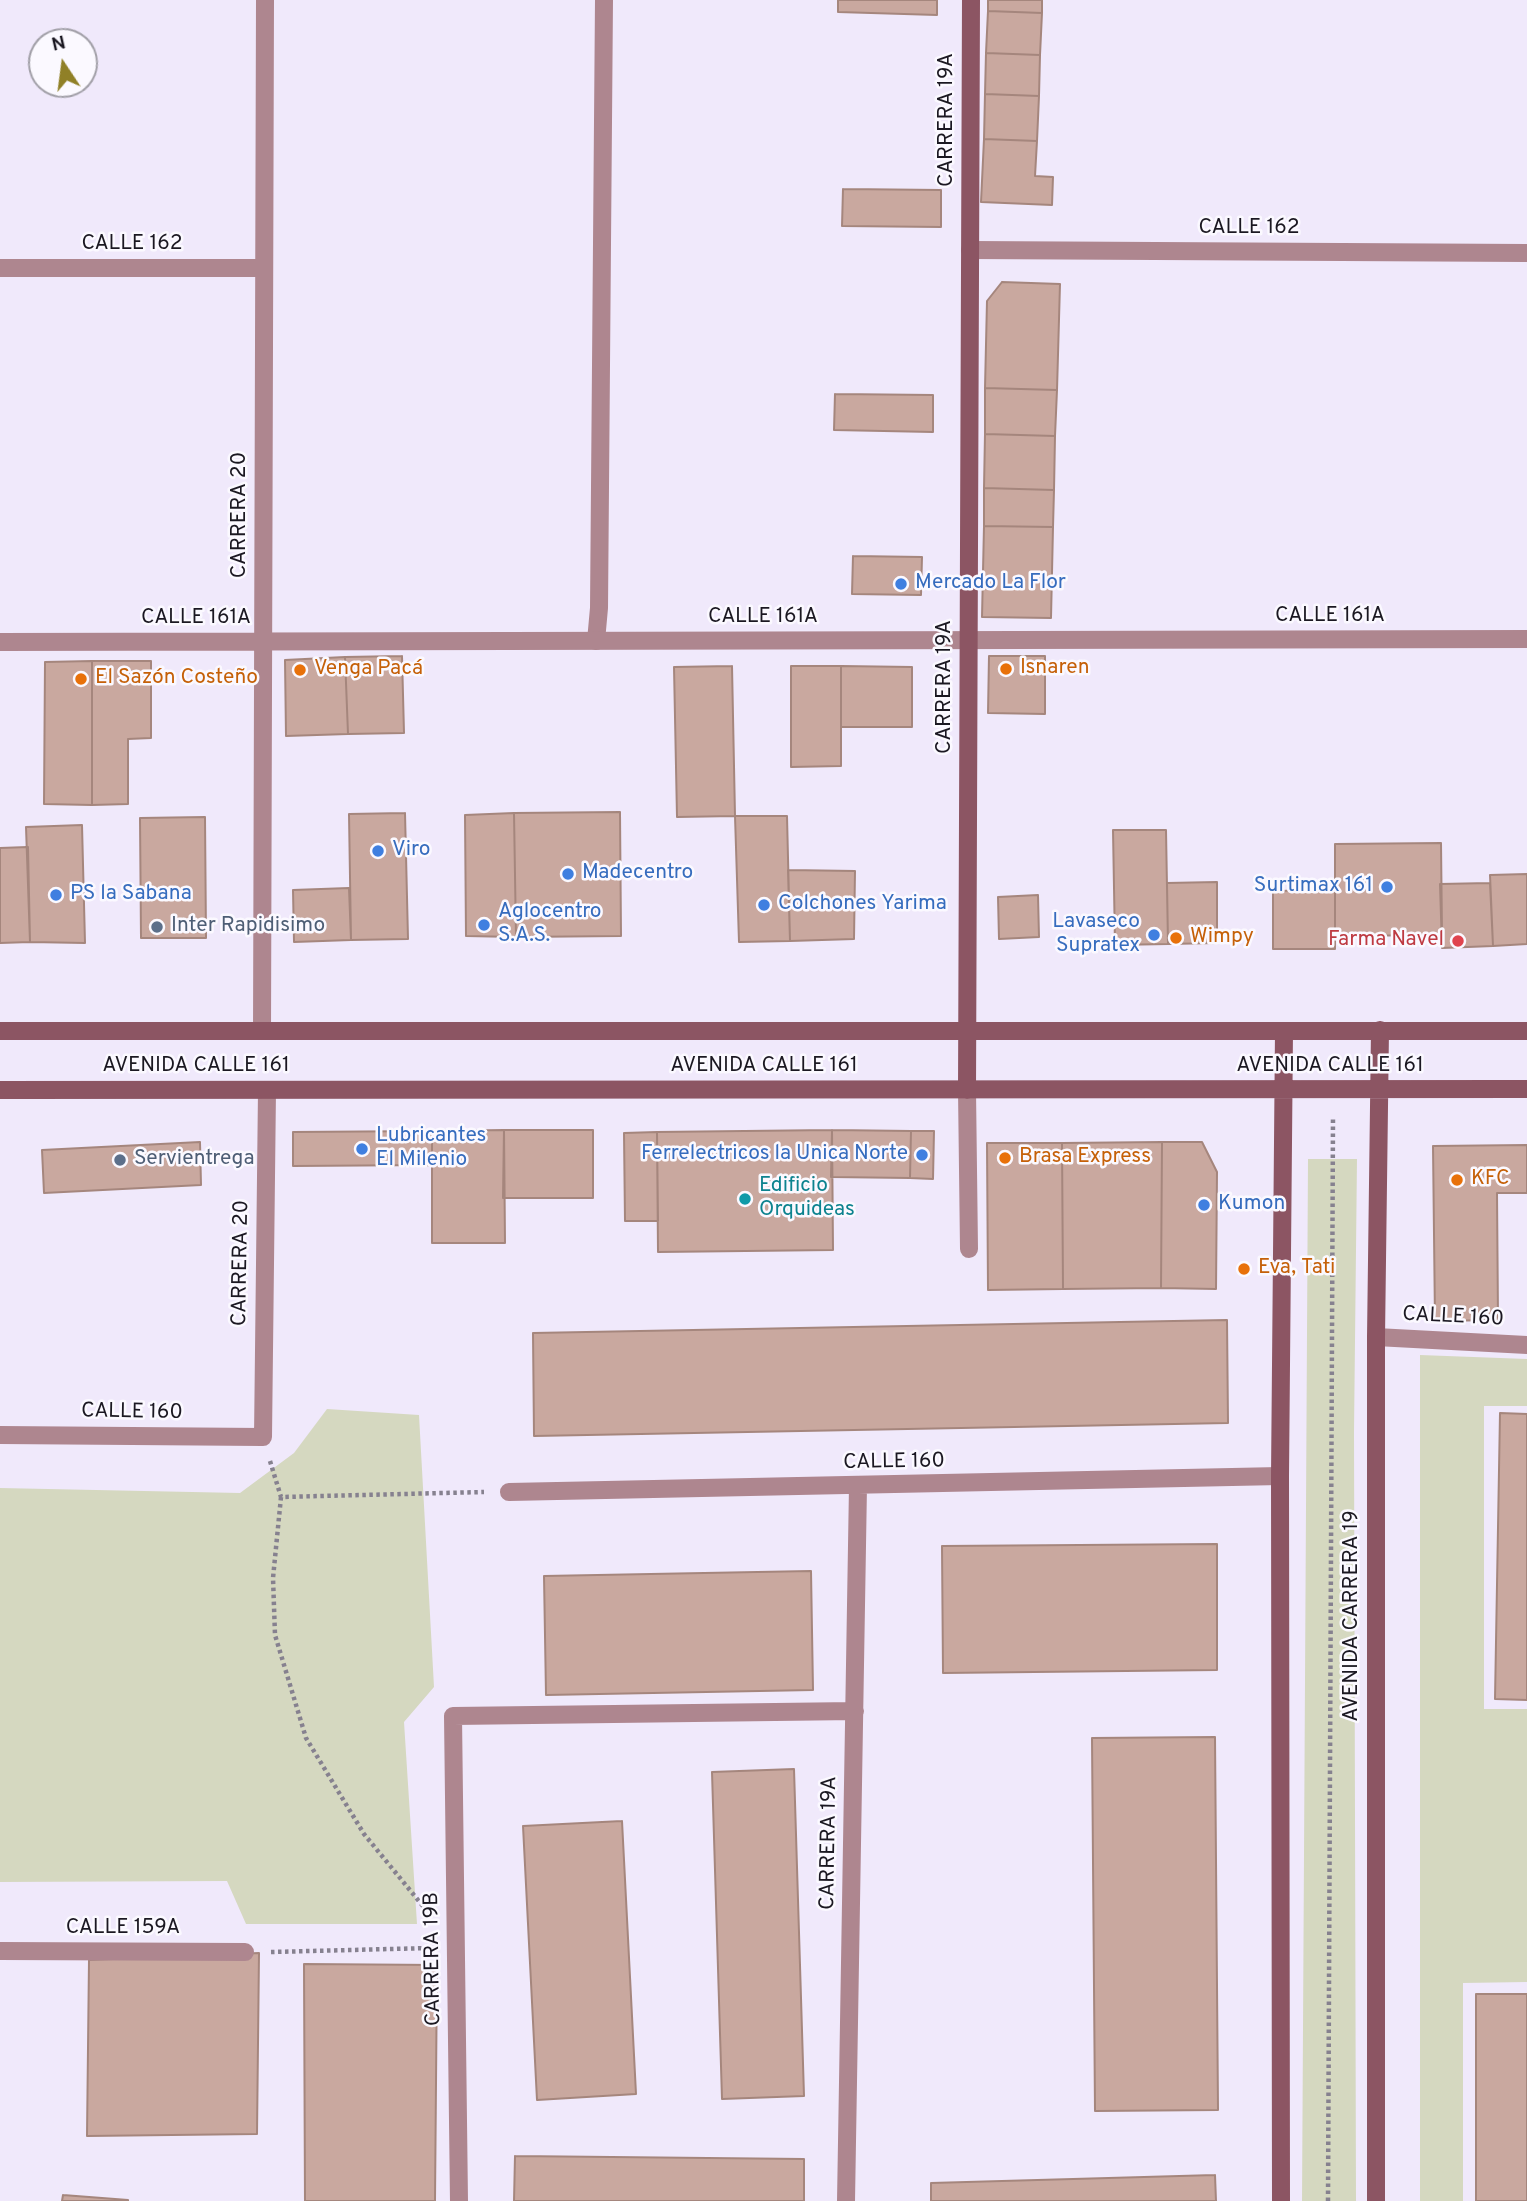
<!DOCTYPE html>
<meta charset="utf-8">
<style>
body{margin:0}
#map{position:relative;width:1527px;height:2201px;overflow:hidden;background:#f0e9fb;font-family:Overpass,sans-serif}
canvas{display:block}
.north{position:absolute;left:28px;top:28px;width:70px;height:70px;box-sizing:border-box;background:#fbf9ff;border:2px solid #a19fa7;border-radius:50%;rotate:347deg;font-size:19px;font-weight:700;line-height:28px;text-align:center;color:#1b1822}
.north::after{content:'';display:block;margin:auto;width:24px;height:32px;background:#908027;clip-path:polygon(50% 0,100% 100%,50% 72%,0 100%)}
</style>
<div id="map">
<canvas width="1527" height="2201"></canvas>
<div class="north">N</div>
</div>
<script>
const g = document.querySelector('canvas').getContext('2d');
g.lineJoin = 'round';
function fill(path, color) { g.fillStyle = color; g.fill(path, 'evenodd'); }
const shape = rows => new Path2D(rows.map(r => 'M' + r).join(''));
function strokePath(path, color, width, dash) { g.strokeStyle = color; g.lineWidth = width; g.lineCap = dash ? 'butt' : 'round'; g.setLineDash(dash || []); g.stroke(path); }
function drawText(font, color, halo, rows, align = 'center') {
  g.font = font + ' Overpass,sans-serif'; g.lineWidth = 5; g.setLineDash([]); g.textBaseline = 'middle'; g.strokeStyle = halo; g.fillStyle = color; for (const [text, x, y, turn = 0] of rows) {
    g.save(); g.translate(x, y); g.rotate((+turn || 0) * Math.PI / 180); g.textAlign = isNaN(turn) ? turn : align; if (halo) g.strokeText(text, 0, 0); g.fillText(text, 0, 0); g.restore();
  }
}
const green = shape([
 [1308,1159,1357,1159,1354,1432,1356,2201,1302,2201],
 [1420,1355,1527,1359,1527,1406,1484,1406,1484,1709,1527,1709,1527,1982,1463,1983,1463,2201,1420,2201],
 [327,1409,419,1415,434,1687,404,1722,417,1924,246,1924,227,1881,0,1882,0,1488,240,1493,294,1453]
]);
const building = shape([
 [838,0,937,0,937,15,838,12,838,0],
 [988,0,1042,0,1042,13,988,11,988,0],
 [988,11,1042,13,1040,55,986,53,988,11],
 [986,53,1040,55,1039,96,985,94,986,53],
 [985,94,1039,96,1037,141,984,139,985,94],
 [984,139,1037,141,1035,176,1053,177,1052,205,981,202,984,139],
 [843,189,941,190,941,227,842,226,843,189],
 [1002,282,1060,284,1057,390,985,388,987,301,1002,282],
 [985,388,1057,390,1055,436,985,434,985,388],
 [835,394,933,395,933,432,834,430,835,394],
 [985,434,1055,436,1054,490,984,488,985,434],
 [984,488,1054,490,1053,527,984,526,984,488],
 [984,526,1053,527,1051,618,982,617,984,526],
 [853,556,922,557,921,595,852,594,853,556],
 [402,656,404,733,348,734,345,657,402,656],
 [989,656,1045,656,1045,714,988,713,989,656],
 [345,657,348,734,286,736,285,660,345,657],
 [92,661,92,805,44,804,45,662,92,661],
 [92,661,151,661,151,738,128,739,128,804,92,805,92,661],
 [732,666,735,816,677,817,674,667,732,666],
 [791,666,841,666,841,766,791,767,791,666],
 [841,666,912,667,912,727,841,727,841,666],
 [620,812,621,936,516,937,514,813,620,812],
 [405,813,408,939,351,940,349,814,405,813],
 [514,813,516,937,466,936,465,815,514,813],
 [735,816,787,816,790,941,739,942,735,816],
 [205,817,206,938,141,938,140,818,205,817],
 [82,825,85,943,30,942,26,827,82,825],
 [1113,830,1166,830,1168,944,1115,945,1113,830],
 [1441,843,1442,935,1335,936,1335,844,1441,843],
 [28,847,30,942,0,943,0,848,28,847],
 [788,870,855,871,854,939,790,941,788,870],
 [1527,874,1527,944,1493,946,1490,875,1527,874],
 [1217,882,1217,943,1168,944,1167,883,1217,882],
 [1490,883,1493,946,1442,948,1440,884,1490,883],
 [349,888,351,940,294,942,293,890,349,888],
 [1335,890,1335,949,1273,949,1273,891,1335,890],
 [1038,895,1039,937,999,939,998,897,1038,895],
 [504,1130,505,1243,432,1243,432,1131,504,1130],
 [504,1130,593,1130,593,1198,503,1198,504,1130],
 [832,1130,833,1250,658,1252,657,1132,832,1130],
 [832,1130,911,1131,910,1178,831,1177,832,1130],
 [432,1131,432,1165,293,1166,293,1132,432,1131],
 [911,1131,934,1131,933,1179,910,1178,911,1131],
 [657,1132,658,1221,625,1221,624,1133,657,1132],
 [200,1142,201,1185,44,1193,42,1150,200,1142],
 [1162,1142,1161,1288,1063,1289,1062,1143,1162,1142],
 [1162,1142,1202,1142,1217,1172,1216,1289,1161,1288,1162,1142],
 [987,1143,1062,1143,1063,1289,988,1290,987,1143],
 [1527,1145,1527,1193,1497,1193,1498,1320,1435,1321,1433,1146,1527,1145],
 [1227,1320,1228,1423,534,1436,533,1333,1227,1320],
 [1500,1413,1527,1414,1527,1700,1495,1699,1500,1413],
 [1217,1544,1217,1670,943,1673,942,1546,1217,1544],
 [811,1571,813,1690,546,1695,544,1576,811,1571],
 [1215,1737,1218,2110,1095,2111,1092,1738,1215,1737],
 [794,1769,804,2096,722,2099,712,1772,794,1769],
 [622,1821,636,2094,537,2100,523,1826,622,1821],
 [259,1953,257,2134,87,2136,89,1960,259,1953],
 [304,1964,437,1965,435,2201,305,2201,304,1964],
 [1476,1994,1527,1994,1527,2201,1476,2201,1476,1994],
 [515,2156,804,2159,804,2201,514,2201,515,2156],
 [1215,2175,1216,2201,931,2201,931,2183,1215,2175],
 [63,2195,128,2200,128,2201,62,2201,63,2195]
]);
const path = shape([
 [270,1461,281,1497,484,1492],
 [281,1497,273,1578,275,1635,306,1738,364,1834,427,1911],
 [271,1952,430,1948],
 [1328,2201,1333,1117]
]);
const service = shape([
 [596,641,599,608,604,0]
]);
const minor = shape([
 [970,250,1527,253],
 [0,268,264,268],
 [0,642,1527,639],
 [262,1031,265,0],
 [967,1090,969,1249],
 [1376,1337,1527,1345],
 [0,1435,263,1437,267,1090],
 [509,1492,1280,1476],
 [0,1951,245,1952],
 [459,2201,453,1716,855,1711],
 [846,2201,858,1486]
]);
const secondary = shape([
 [0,1031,1527,1031],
 [0,1090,1527,1089],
 [967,1090,971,0],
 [1281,2201,1280,1476,1284,1031],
 [1376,2201,1376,1337,1380,1030]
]);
const markers = [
 [901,584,7,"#3f7fe0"],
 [1006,669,7,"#e8710a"],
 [300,670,7,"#e8710a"],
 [81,679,7,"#e8710a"],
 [378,851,7,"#3f7fe0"],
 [568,874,7,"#3f7fe0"],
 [1387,887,7,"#3f7fe0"],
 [56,895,7,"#3f7fe0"],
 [764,905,7,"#3f7fe0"],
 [484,925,7,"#3f7fe0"],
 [157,927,7,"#5c6f8a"],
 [1154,935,7,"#3f7fe0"],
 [1176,938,7,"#e8710a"],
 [1458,941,7,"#e0444e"],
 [362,1149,7,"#3f7fe0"],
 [922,1155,7,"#3f7fe0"],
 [1005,1158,7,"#e8710a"],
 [120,1160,7,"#5c6f8a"],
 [1457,1180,7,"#e8710a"],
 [745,1199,7,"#0f9aa8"],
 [1204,1205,7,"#3f7fe0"],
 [1244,1269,7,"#e8710a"]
];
const streetNames = [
 ["CARRERA 19A",948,120,-90],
 ["CALLE 162",1249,229],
 ["CALLE 162",132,245],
 ["CARRERA 20",241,515,-90],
 ["CALLE 161A",1330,617],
 ["CALLE 161A",763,618],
 ["CALLE 161A",196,619],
 ["CARRERA 19A",946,687,-90],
 ["AVENIDA CALLE 161",196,1067],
 ["AVENIDA CALLE 161",764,1067],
 ["AVENIDA CALLE 161",1330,1067],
 ["CARRERA 20",242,1263,-89],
 ["CALLE 160",1453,1318,3],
 ["CALLE 160",132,1413,1],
 ["CALLE 160",894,1463,-1],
 ["AVENIDA CARRERA 19",1353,1616,-90],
 ["CARRERA 19A",830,1843,-89],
 ["CALLE 159A",123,1929],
 ["CARRERA 19B",434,1959,-91]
];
const shopNames = [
 ["Mercado La Flor",915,584],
 ["Viro",392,851],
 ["Madecentro",582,874],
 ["Surtimax 161",1373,887,"right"],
 ["PS la Sabana",70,895],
 ["Colchones Yarima",778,905],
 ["Aglocentro",498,913],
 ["S.A.S.",498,937],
 ["Lavaseco",1140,923,"right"],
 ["Supratex",1140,947,"right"],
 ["Lubricantes",376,1137],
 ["El Milenio",376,1161],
 ["Ferrelectricos la Unica Norte",908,1155,"right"],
 ["Kumon",1218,1205]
];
const foodNames = [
 ["Isnaren",1020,669],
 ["Venga Pacá",314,670],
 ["El Sazón Costeño",95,679],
 ["Wimpy",1190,938],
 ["Brasa Express",1019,1158],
 ["KFC",1471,1180],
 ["Eva, Tati",1258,1269]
];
const serviceNames = [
 ["Inter Rapidisimo",171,927],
 ["Servientrega",134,1160]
];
const healthNames = [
 ["Farma Navel",1444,941]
];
const cultureNames = [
 ["Edificio",759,1187],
 ["Orquideas",759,1211]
];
fill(green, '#d5d8c0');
fill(building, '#c9a89f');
strokePath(building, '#a5867d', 2);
strokePath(path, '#86818f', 4.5, [3.5, 3.5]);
strokePath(service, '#ae868f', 18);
strokePath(minor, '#ae868f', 18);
strokePath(secondary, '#8c5563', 18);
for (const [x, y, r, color] of markers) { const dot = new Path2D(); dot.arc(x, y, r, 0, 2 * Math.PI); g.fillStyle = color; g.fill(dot); strokePath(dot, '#fbf9ff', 2.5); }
drawText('21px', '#1b1822', '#fbf9ff', streetNames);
drawText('21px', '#366cbe', '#fbf9ff', shopNames, 'left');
drawText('21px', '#c56008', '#fbf9ff', foodNames, 'left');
drawText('21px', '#4e5e75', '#fbf9ff', serviceNames, 'left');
drawText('21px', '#be3a42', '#fbf9ff', healthNames, 'right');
drawText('21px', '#0d838f', '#fbf9ff', cultureNames, 'left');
</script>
